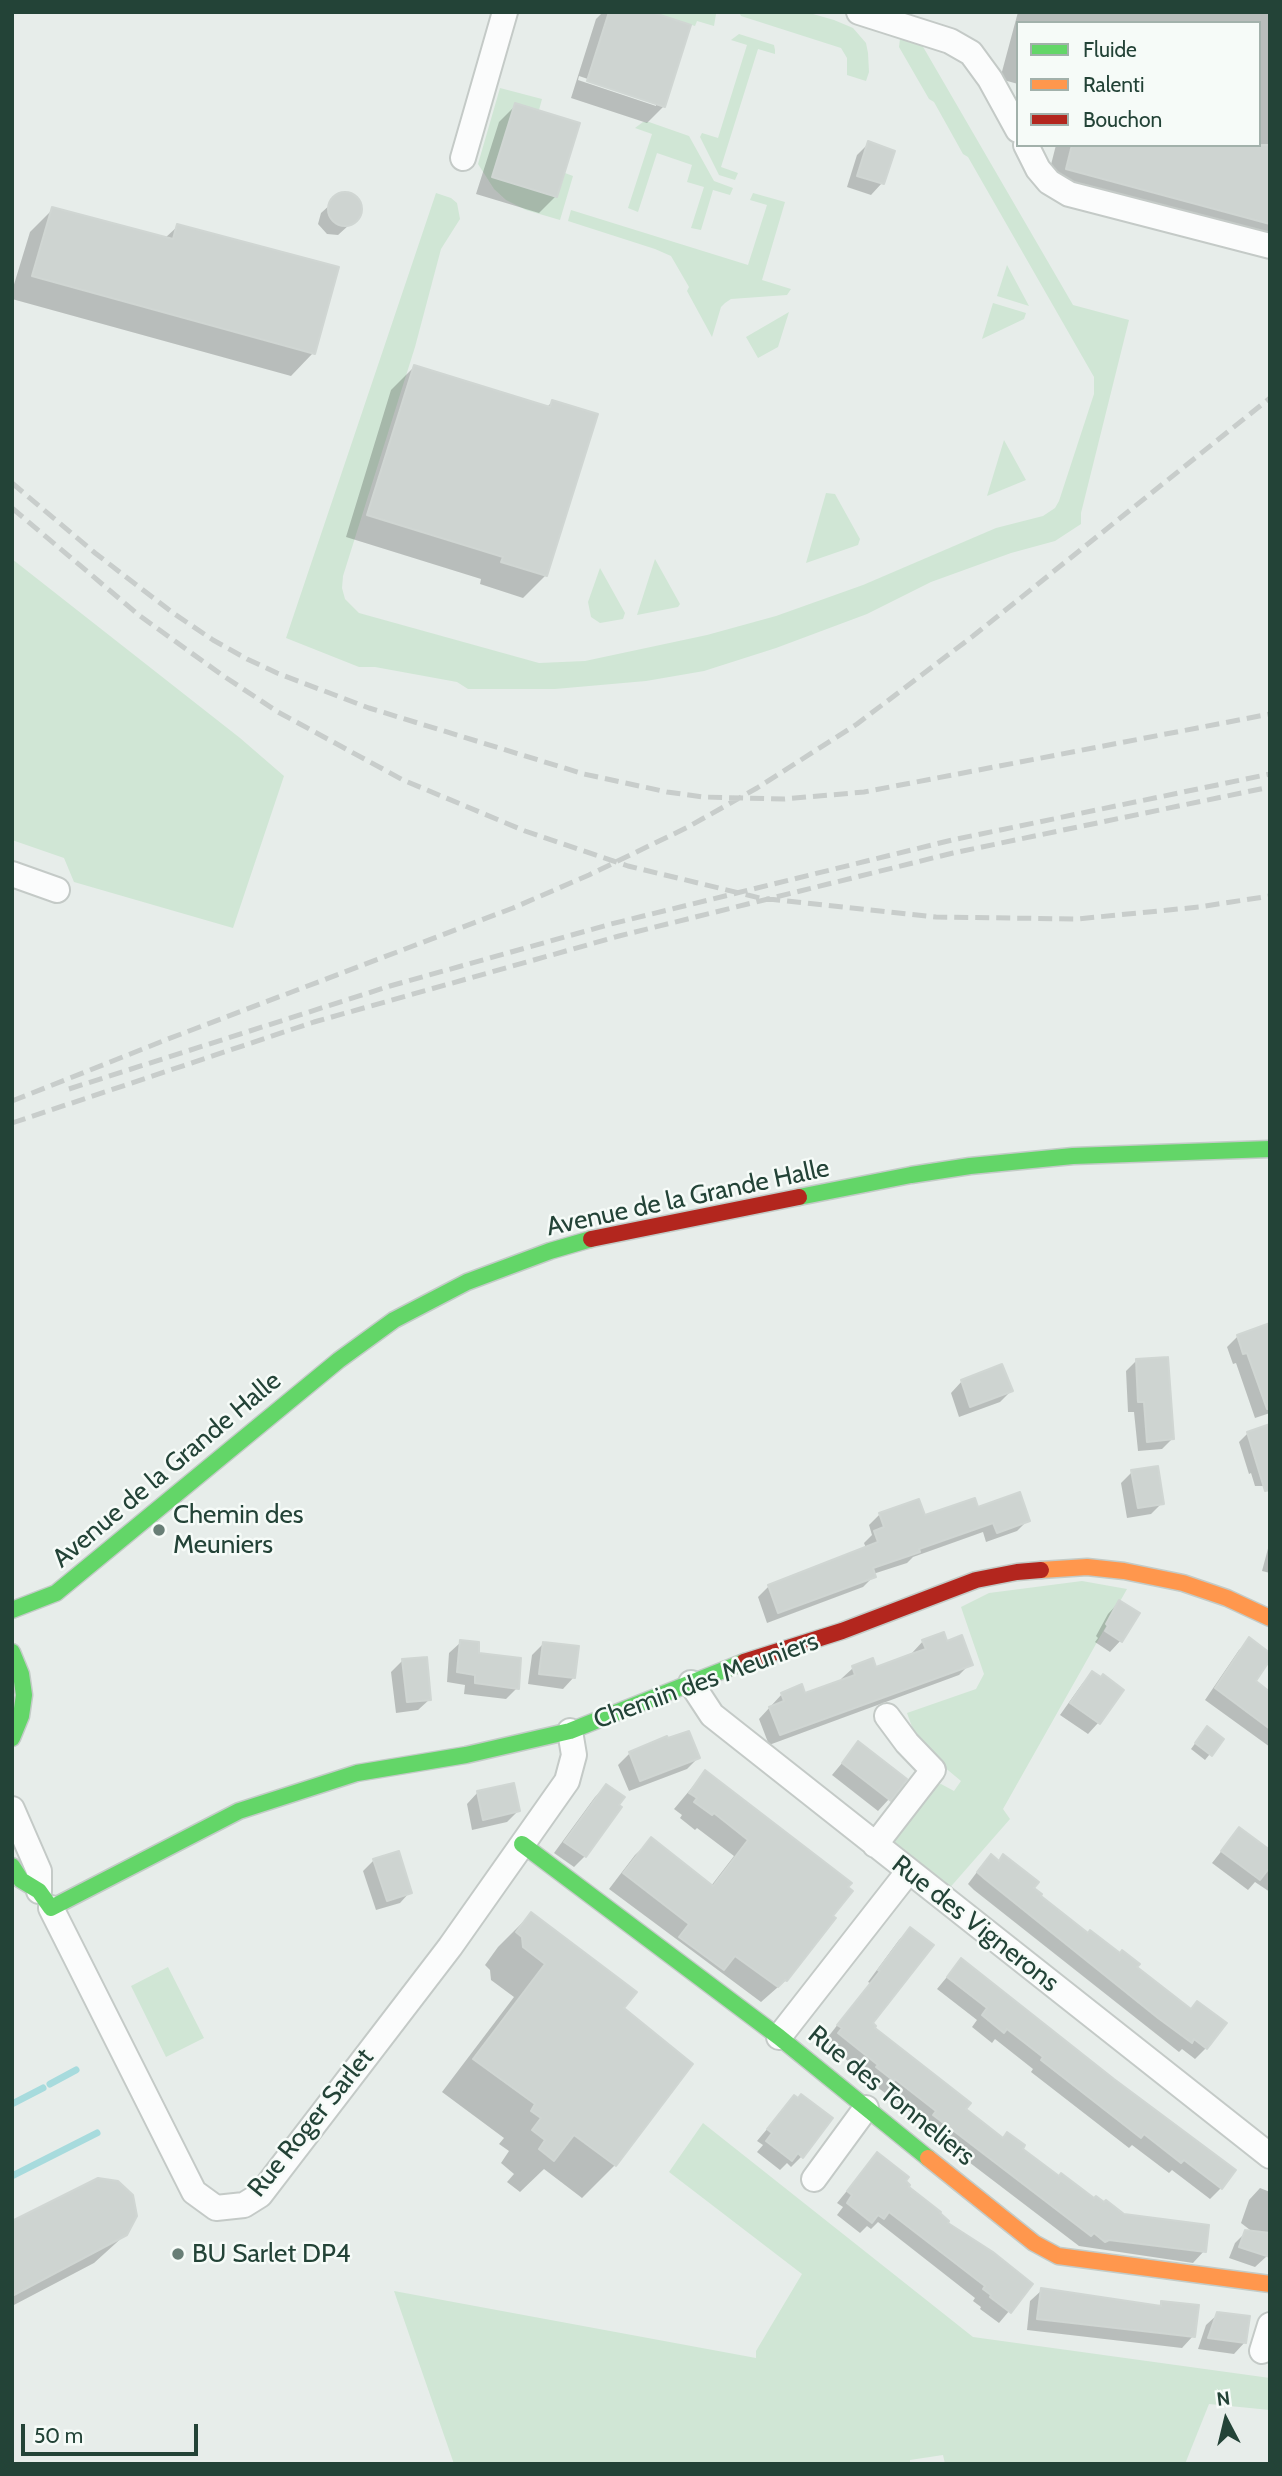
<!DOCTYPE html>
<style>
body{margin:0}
#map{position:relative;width:1282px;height:2476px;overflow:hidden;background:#e7edea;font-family:Cabin,sans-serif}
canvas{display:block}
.frame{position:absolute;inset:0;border:14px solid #234337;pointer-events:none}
.legend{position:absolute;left:1016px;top:21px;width:245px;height:126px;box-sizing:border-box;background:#f6fbf8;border:2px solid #a2b1ab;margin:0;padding:9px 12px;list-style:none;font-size:21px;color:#234337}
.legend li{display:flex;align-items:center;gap:14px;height:35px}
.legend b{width:35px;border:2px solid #a2b1ab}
.north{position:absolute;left:1191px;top:2385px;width:70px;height:70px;-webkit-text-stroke:5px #f6fbf8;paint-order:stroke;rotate:353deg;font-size:19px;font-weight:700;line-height:28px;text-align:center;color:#234337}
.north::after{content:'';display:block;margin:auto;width:24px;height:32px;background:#234337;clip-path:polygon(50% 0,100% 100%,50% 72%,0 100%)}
.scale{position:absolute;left:21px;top:2424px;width:177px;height:32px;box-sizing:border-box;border:4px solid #234337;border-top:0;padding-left:9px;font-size:21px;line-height:24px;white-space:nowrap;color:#234337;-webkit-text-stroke:5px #f6fbf8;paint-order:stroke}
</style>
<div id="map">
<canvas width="1282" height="2476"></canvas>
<div class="frame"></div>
<ul class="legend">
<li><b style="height:9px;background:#63d668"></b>Fluide</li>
<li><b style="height:9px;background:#ff974d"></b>Ralenti</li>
<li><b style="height:9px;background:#b3261e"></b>Bouchon</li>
</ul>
<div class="north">N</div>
<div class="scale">50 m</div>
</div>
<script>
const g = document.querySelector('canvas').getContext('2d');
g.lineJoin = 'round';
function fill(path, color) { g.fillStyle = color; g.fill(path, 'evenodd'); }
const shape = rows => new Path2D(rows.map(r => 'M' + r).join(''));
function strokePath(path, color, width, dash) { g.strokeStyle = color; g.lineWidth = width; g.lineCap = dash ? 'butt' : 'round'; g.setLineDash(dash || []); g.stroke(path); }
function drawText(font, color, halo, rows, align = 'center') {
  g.font = font + ' Cabin,sans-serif'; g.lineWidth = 5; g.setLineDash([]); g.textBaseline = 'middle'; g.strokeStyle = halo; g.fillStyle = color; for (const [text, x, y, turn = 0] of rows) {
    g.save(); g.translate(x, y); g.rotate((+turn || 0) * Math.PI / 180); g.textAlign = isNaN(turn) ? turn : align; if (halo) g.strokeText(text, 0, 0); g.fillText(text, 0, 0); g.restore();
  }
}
const green = shape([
 [651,12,716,12,716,14,714,26,697,21,695,26],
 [739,12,806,12,834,20,853,28,866,43,868,53,869,72,866,81,847,75,847,58,841,48,741,16],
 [739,34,774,45,775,50,775,54,758,49,721,167,738,173,735,180,719,175,700,137,702,133,718,138,747,45,731,40],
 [900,39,922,45,1073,305,1129,320,1081,513,1081,524,1055,541,1011,553,931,582,867,614,776,648,704,671,646,681,555,689,468,689,457,682,375,667,359,667,286,638,436,193,451,198,457,203,460,219,441,249,415,347,343,576,342,588,345,599,359,613,539,663,585,661,707,635,776,616,863,585,996,528,1043,516,1055,508,1059,501,1094,394,1094,377,968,157,963,154,934,102,929,99,899,47],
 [500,88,542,99,539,110,515,103,557,197,565,173,573,176,560,220,526,210,506,200,494,189,478,164],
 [643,122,649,122,689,136,714,181,733,188,730,195,713,190,701,230,691,228,704,187,687,182,692,165,657,153,638,212,628,208,652,134,635,128],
 [753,193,785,202,762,280,791,289,787,295,731,299,725,303,721,307,712,337,687,291,689,287,671,256,655,249,568,221,571,210,748,265,767,205,750,200],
 [1007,265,1029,306,997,296],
 [993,303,1026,313,1024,319,982,339],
 [789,312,778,347,758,358,746,337],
 [1004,440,1026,480,987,496],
 [826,493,835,494,860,539,858,545,806,563],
 [12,559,240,738,284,776,233,928,74,882,64,858,12,840],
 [655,559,680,604,678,607,637,615],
 [600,568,625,613,623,619,600,623,591,617,588,602],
 [1082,1581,1127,1589,1003,1809,1010,1819,947,1891,885,1846,929,1787,941,1784,954,1791,961,1781,919,1746,907,1713,976,1689,984,1674,961,1607,989,1593],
 [168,1967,204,2038,166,2057,131,1986],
 [703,2123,973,2337,1270,2378,1270,2410,1209,2404,1185,2464,945,2464,943,2455,910,2460,910,2464,454,2464,394,2291,756,2358,756,2351,802,2274,669,2172]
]);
const shadow = shape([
 [603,12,645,12,664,106,647,123,571,98,596,19],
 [579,76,656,102,656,106,578,80],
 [1018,12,1270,12,1270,253,1044,192,1056,145,1259,145,1259,23,1018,23,1018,84,1000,79],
 [516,105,556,196,539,213,476,194,499,122],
 [869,143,882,183,871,195,847,187,857,155],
 [342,194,353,196,360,205,359,216,338,235,327,234,318,224,321,213],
 [53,209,165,238,178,226,313,353,291,376,12,299,12,291,30,232],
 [414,367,546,408,552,402,546,575,523,598,480,584,481,579,346,537,391,390],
 [1270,1335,1270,1413,1255,1418,1236,1363,1233,1364,1227,1347,1238,1336],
 [1137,1360,1172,1439,1162,1449,1138,1451,1134,1412,1128,1412,1126,1371],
 [962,1381,1011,1391,1000,1402,959,1417,951,1393],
 [1248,1433,1270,1484,1262,1486,1255,1486,1251,1473,1249,1474,1239,1442],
 [1132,1472,1162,1503,1151,1514,1127,1518,1121,1483],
 [977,1509,1028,1520,1017,1531,986,1542,983,1532,913,1557,907,1563,873,1574,874,1576,863,1587,767,1623,758,1597,769,1586,866,1548,864,1543,872,1535,869,1525,880,1514,924,1518],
 [1270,1541,1270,1573,1262,1571],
 [1119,1602,1121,1640,1110,1652,1095,1642,1098,1638,1096,1636,1108,1614],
 [1250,1640,1253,1681,1270,1694,1270,1747,1205,1700,1239,1650],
 [923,1641,946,1643,970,1664,959,1675,769,1745,759,1719,782,1694,804,1695,842,1681,841,1679,853,1668,875,1669,913,1655,912,1653],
 [461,1642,517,1688,506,1699,464,1694,465,1685,447,1682,449,1653],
 [543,1644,574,1677,563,1689,528,1684,532,1655],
 [402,1661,430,1699,418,1710,396,1713,391,1672],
 [1092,1673,1122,1690,1098,1723,1088,1734,1060,1715,1082,1684],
 [1202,1734,1222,1739,1205,1760,1191,1749],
 [858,1744,889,1799,878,1811,832,1775],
 [630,1753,698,1758,687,1769,629,1791,618,1765],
 [705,1772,850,1883,786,1980,761,2002,609,1889,635,1855,651,1840,711,1886,734,1856,697,1828,695,1830,680,1818,682,1815,674,1809],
 [606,1786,619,1808,585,1856,574,1867,554,1853,595,1797],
 [478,1792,518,1811,507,1822,472,1830,467,1804],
 [1239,1829,1270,1852,1270,1892,1255,1882,1248,1890,1212,1863],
 [374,1860,410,1892,400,1903,376,1910,363,1871],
 [980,1868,1032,1888,1038,1896,1088,1935,1135,1967,1206,2048,1195,2059,1182,2049,1179,2052,974,1890,968,1884],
 [531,1914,622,2009,615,2165,582,2198,544,2169,520,2192,507,2182,514,2174,501,2163,509,2151,499,2144,504,2138,442,2092,514,1997,491,1980,490,1970,485,1965,498,1947],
 [910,1929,870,2024,872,2028,963,2109,1058,2178,1123,2216,1204,2251,1193,2263,1079,2246,923,2127,926,2123,866,2079,868,2077,828,2045,832,2040,828,2037,870,1983,868,1982,899,1940],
 [961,1960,1113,2080,1234,2170,1221,2188,1210,2199,1172,2170,1169,2173,1132,2145,1129,2148,1031,2072,1033,2069,995,2039,992,2043,972,2027,977,2020,937,1989],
 [794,2097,802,2156,791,2167,787,2163,780,2170,757,2152,763,2145,757,2141],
 [877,2154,906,2187,945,2223,1031,2285,999,2323,980,2309,981,2307,973,2301,975,2298,878,2222,871,2229,867,2226,860,2233,837,2215,843,2207,837,2203],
 [1260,2188,1270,2192,1270,2246,1267,2256,1255,2267,1229,2258,1235,2243,1246,2232,1254,2233,1241,2223,1249,2200],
 [12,2223,126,2234,94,2263,12,2306],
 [1042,2290,1157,2307,1162,2303,1193,2336,1182,2348,1027,2330,1030,2301],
 [1218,2314,1245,2342,1234,2354,1198,2349,1206,2325]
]);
const stream = shape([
 [50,2084,76,2070],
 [12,2104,43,2088],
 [12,2176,97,2133]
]);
const building = shape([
 [609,12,651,12,691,25,665,107,587,81,609,12],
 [515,103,580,123,557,197,492,177,515,103],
 [868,141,895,151,884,184,857,176,868,141],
 [1072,145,1270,145,1270,224,1066,169,1072,145],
 '328 209a17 17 0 1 1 34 0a17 17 0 1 1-34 0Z',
 [52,207,173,239,177,224,339,267,315,354,32,276,52,207],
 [414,365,550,407,552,400,598,414,547,576,501,562,503,557,367,515,414,365],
 [1270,1323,1270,1409,1267,1409,1247,1353,1243,1354,1237,1335,1270,1323],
 [1168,1357,1174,1439,1147,1442,1144,1402,1138,1402,1136,1359,1168,1357],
 [1002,1364,1013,1391,970,1407,961,1380,1002,1364],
 [1270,1424,1270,1490,1265,1491,1247,1432,1270,1424],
 [1158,1466,1164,1504,1138,1508,1131,1470,1158,1466],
 [1020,1492,1030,1521,997,1533,993,1523,919,1549,920,1552,873,1568,876,1577,778,1613,768,1585,878,1542,874,1531,884,1527,879,1513,919,1499,925,1515,975,1498,978,1507,1020,1492],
 [1119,1600,1140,1613,1122,1642,1105,1631,1108,1626,1106,1624,1119,1600],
 [944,1632,947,1641,962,1635,973,1665,780,1735,769,1707,784,1701,781,1693,802,1684,805,1693,855,1675,852,1666,873,1658,876,1667,911,1654,926,1649,922,1640,944,1632],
 [1249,1637,1270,1653,1270,1660,1256,1681,1270,1692,1270,1729,1215,1688,1249,1637],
 [460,1640,479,1642,479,1653,521,1658,519,1689,475,1683,475,1675,457,1672,460,1640],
 [543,1642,579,1646,575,1678,539,1674,543,1642],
 [427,1657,431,1700,407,1702,402,1659,427,1657],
 [1092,1671,1101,1677,1103,1674,1124,1690,1100,1724,1070,1703,1092,1671],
 [1207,1726,1224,1739,1212,1756,1195,1743,1207,1726],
 [689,1731,700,1758,640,1781,629,1752,667,1736,668,1738,689,1731],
 [858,1741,907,1779,891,1801,842,1763,858,1741],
 [705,1770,852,1883,848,1887,853,1891,833,1916,836,1918,787,1981,785,1980,778,1987,735,1956,724,1970,679,1937,689,1924,623,1873,651,1837,713,1886,748,1840,714,1813,712,1815,694,1802,697,1798,689,1793,705,1770],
 [514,1783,520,1811,483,1820,477,1791,514,1783],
 [606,1784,625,1797,619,1805,622,1807,586,1857,564,1842,606,1784],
 [1239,1827,1270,1850,1270,1867,1260,1880,1221,1851,1239,1827],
 [399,1851,412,1893,387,1901,373,1859,399,1851],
 [991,1854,999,1861,1003,1854,1039,1882,1034,1888,1042,1894,1041,1896,1088,1933,1090,1930,1120,1953,1122,1950,1140,1964,1137,1967,1191,2009,1197,2001,1227,2023,1207,2049,1194,2039,1192,2043,1158,2018,985,1879,977,1872,991,1854],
 [531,1912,637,1992,624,2008,693,2064,616,2166,574,2135,554,2161,539,2149,545,2140,532,2130,541,2118,531,2111,535,2104,473,2059,545,1964,523,1947,522,1937,516,1932,531,1912],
 [910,1927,934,1945,873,2023,876,2026,875,2028,971,2103,966,2109,1003,2138,1007,2132,1025,2145,1023,2149,1059,2176,1061,2173,1094,2198,1096,2196,1104,2202,1106,2200,1124,2214,1209,2225,1206,2252,1109,2240,1105,2242,1094,2233,1091,2236,933,2115,936,2111,895,2079,894,2081,876,2067,878,2065,838,2033,842,2028,837,2025,880,1971,878,1970,910,1927],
 [961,1958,1114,2079,1236,2170,1222,2189,1184,2160,1181,2163,1144,2134,1141,2138,1041,2060,1043,2057,1007,2029,1004,2033,982,2015,987,2008,947,1977,961,1958],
 [801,2094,833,2118,803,2158,798,2153,792,2161,766,2141,772,2133,767,2129,794,2095,798,2098,801,2094],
 [877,2152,909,2177,906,2181,910,2185,909,2187,941,2212,940,2213,949,2221,948,2223,993,2252,1033,2284,1011,2313,990,2297,991,2295,983,2289,985,2286,889,2212,884,2219,878,2215,872,2223,847,2203,852,2195,847,2191,877,2152],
 [98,2178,118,2181,133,2195,137,2216,127,2235,12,2296,12,2221,98,2178],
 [1245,2230,1270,2233,1270,2257,1239,2247,1245,2230],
 [1041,2288,1161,2306,1161,2301,1199,2305,1195,2337,1037,2319,1041,2288],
 [1217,2312,1250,2316,1246,2343,1208,2338,1217,2312]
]);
const street = shape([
 [859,12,950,41,971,53,990,79,1018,130],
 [1026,145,1038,169,1049,182,1069,194,1270,246],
 [463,158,505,12],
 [12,874,57,890],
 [691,1683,712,1715,1270,2156],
 [12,1809,39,1871,39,1891],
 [875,1845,933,1770,907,1743,887,1716],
 [51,1908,194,2192,216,2208,244,2205,260,2195,450,1947,567,1781,574,1755,570,1731],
 [779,2037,908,1872],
 [814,2179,866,2108],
 [1262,2351,1270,2325]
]);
const fast = shape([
 [799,1197,911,1175,970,1166,1073,1156,1270,1149],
 [12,1610,56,1593,339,1360,394,1320,467,1282,550,1251,591,1239],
 [12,1652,21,1674,24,1695,21,1716,12,1738],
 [522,1844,779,2037,928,2158],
 [12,1866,21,1880,39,1891,51,1908,239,1811,357,1773,466,1755,570,1731,744,1662]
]);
const slow = shape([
 [1041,1570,1087,1567,1124,1571,1183,1583,1227,1598,1270,1618],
 [928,2158,1034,2243,1058,2256,1270,2284]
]);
const jam = shape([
 [591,1239,799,1197],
 [744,1662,842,1631,976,1580,1017,1572,1041,1570]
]);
const rail = shape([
 [12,483,95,553,173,613,213,640,247,659,277,673,369,708,584,774,667,792,703,797,784,799,864,792,1270,714],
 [12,508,140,616,222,675,278,712,403,780,525,831,628,866,760,898,936,917,1077,919,1199,907,1270,896],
 [69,1089,390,986,611,924,952,840,1270,774],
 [12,1101,168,1039,513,908,589,875,688,827,757,788,857,724,973,636,1270,398],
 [12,1123,314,1022,619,936,953,853,1270,787]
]);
const markers = [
 [159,1530,7,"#687e76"],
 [178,2254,7,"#687e76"]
];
const streetNames = [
 ["Avenue de la Grande Halle",688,1198,-12],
 ["Avenue de la Grande Halle",167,1470,-40],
 ["Chemin des Meuniers",706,1681,-20],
 ["Rue des Vignerons",975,1924,38],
 ["Rue des Tonneliers",891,2096,39],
 ["Rue Roger Sarlet",311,2123,-51]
];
const poiNames = [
 ["Chemin des",173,1515],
 ["Meuniers",173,1545],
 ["BU Sarlet DP4",192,2254]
];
fill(green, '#d0e6d5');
fill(shadow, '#0003');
strokePath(stream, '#a7dbdd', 7);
fill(building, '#ced4d1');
strokePath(building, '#d0d6d3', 2);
strokePath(street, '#c4cac7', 28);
strokePath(fast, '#c3cbc7', 19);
strokePath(slow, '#c3cbc7', 19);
strokePath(jam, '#c3cbc7', 19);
strokePath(street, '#fbfcfc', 24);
strokePath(fast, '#63d668', 16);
strokePath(slow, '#ff974d', 16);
strokePath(jam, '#b3261e', 16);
strokePath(rail, '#c8cdcb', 5, [14, 7]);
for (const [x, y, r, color] of markers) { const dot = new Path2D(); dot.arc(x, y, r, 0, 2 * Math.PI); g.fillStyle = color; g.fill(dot); strokePath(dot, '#f6fbf8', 2.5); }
drawText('26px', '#234337', '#f6fbf8', streetNames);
drawText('26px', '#234337', '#f6fbf8', poiNames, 'left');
</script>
